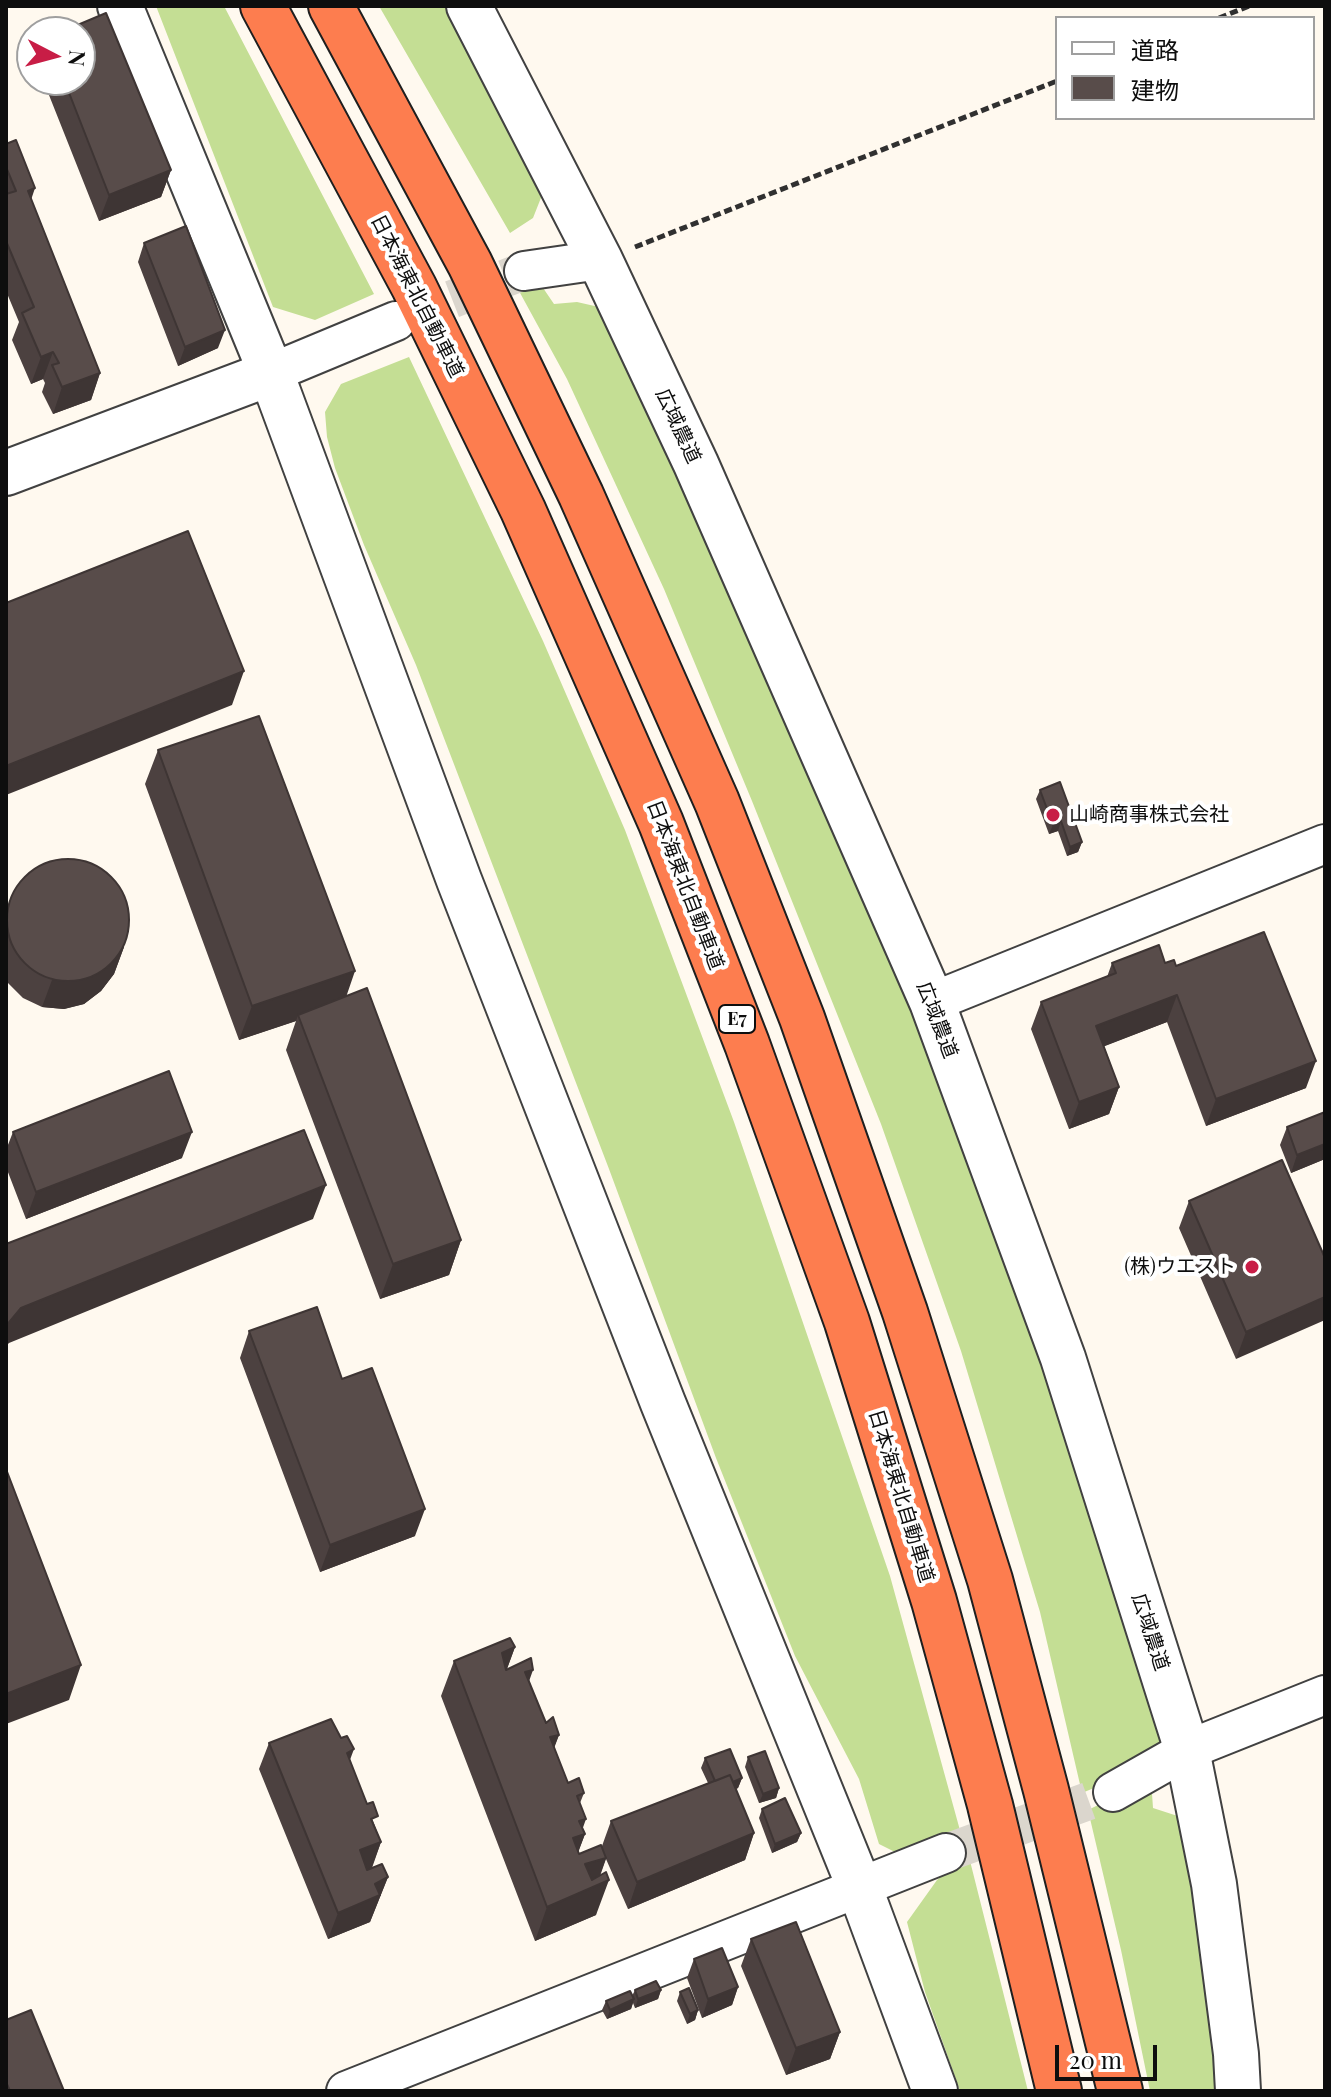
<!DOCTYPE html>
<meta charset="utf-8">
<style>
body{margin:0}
#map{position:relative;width:1331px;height:2097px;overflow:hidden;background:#fff9ef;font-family:"Playfair Display","Noto Sans JP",serif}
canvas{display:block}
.frame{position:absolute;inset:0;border:8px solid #0e0e0e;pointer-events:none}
.legend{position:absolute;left:1055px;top:16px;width:260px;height:104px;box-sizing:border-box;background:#fff;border:2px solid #9f9f9f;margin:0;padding:10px 14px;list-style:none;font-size:24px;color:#0e0e0e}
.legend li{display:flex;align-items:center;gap:16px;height:40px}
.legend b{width:40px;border:2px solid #9f9f9f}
.north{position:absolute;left:16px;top:16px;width:80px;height:80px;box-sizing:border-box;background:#fff;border:2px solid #9f9f9f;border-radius:50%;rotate:96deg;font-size:22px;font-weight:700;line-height:32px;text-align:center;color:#0e0e0e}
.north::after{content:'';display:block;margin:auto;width:28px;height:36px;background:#c81d46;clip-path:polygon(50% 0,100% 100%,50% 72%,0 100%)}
.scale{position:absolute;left:1055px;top:2045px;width:102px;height:36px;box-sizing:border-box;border:4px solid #0e0e0e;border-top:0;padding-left:10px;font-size:24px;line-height:28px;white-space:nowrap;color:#0e0e0e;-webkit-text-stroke:6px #fff;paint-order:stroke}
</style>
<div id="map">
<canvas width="1331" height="2097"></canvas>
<div class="frame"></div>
<ul class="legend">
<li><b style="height:10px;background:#fff"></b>道路</li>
<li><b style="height:22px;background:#584c4a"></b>建物</li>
</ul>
<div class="north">N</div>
<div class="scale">20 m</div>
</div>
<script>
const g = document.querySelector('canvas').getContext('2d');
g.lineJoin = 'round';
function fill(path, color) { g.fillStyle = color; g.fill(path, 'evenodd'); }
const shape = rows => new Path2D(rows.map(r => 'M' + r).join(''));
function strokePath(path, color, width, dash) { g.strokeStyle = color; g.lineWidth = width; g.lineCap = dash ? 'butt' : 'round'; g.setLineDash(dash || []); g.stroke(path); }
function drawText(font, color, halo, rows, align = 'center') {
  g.font = font + ' "Playfair Display","Noto Sans JP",serif'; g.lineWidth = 8; g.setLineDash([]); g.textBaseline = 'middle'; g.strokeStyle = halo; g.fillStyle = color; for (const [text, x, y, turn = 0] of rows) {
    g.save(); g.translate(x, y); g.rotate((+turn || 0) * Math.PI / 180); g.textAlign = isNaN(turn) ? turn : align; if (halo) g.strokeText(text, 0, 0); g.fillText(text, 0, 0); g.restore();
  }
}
const forest = shape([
 [156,6,224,6,374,294,315,320,273,307],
 [379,6,459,6,548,180,533,218,510,233],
 [539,282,554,304,577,302,612,310,894,933,1163,1700,1161,1748,1137,1770,1082,1793,1040,1612,961,1351,881,1124,752,801,664,589,567,379,519,291],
 [409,357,543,641,625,830,734,1122,890,1576,961,1834,946,1841,899,1854,879,1844,859,1779,795,1656,716,1458,609,1169,416,665,364,545,335,468,327,437,325,412,341,384],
 [1151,1779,1153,1808,1193,1821,1227,2091,1150,2091,1121,1950,1088,1810],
 [968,1853,1028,2091,960,2091,925,1992,907,1922,937,1880]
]);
const minorTunnel = shape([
 [399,320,524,271],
 [946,1853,1113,1792]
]);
const path = shape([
 [1219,18,1249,6],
 [635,247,1057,81]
]);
const minor = shape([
 [524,271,600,260],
 [271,373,396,321],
 [932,1002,1325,844],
 [1113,1792,1187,1750,1325,1695],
 [346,2091,946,1853]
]);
const tertiary = shape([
 [120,6,271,373,459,880,663,1403,859,1886,935,2091],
 [469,6,600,260,696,464,932,1002,1063,1358,1187,1750,1214,1884,1236,2054,1238,2091],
 [6,473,271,373]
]);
const motorway = shape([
 [263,6,414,287,523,510,661,823,747,1044,847,1322,934,1601,990,1805,1059,2091],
 [331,6,470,264,581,495,717,802,802,1018,905,1312,990,1580,1046,1790,1120,2091]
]);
const wall = shape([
 [43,80,80,80,171,170,161,197,99,221],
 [6,144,31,199,100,373,91,400,53,414,42,392,45,383,43,379,31,384,12,340,19,322,6,291],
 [144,243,218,348,178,366,138,262],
 [158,750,346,996,461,1240,449,1275,380,1299,286,1050,296,1021,239,1040,145,784],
 [1040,790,1082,842,1078,852,1067,856,1058,831,1049,834,1036,799],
 [10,900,124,947,114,974,101,991,84,1004,64,1009,42,1007,23,998,8,983,6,978,6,911],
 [1112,963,1165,963,1176,966,1306,1088,1206,1126,1167,1022,1104,1046,1119,1087,1109,1114,1069,1129,1031,1029,1041,1002,1107,977],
 [1325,1112,1325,1159,1291,1173,1280,1145,1287,1127],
 [13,1132,182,1158,26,1219,6,1167,6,1150],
 [1189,1201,1325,1258,1236,1359,1179,1228],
 [249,1331,342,1379,415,1536,320,1572,240,1358],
 [515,1647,507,1669,529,1682,546,1723,559,1735,554,1747,568,1783,584,1793,580,1803,582,1829,585,1834,578,1852,579,1854,602,1846,611,1821,708,1783,701,1768,705,1758,742,1778,738,1788,736,1789,754,1833,745,1860,628,1909,606,1859,600,1876,596,1915,535,1941,441,1696,454,1661],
 [269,1743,350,1760,381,1842,372,1868,388,1877,370,1922,328,1939,259,1769],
 [748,1757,779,1788,776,1798,759,1803,745,1767],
 [762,1809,801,1833,797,1842,772,1853,759,1818],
 [751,1939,840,2032,830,2059,786,2075,741,1966],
 [694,1959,738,1987,732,2005,702,2018,687,1978],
 [635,1990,661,1990,658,1999,635,2008,633,2003,631,2009,607,2019,602,2010,606,2001,632,1996],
 [680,1992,698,2010,695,2020,687,2024,677,2001]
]);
const shadedWall = shape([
 [171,170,161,197,99,221,109,195],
 [35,188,26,215,28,191],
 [225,330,218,348,178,366,185,347],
 [53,352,43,379,31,384,41,357],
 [100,373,91,400,53,414,62,387],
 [244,671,232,705,6,795,6,766],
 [1061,821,1058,831,1049,834,1053,825],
 [1082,842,1078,852,1067,856,1070,847],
 [124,947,114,974,101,991,84,1004,64,1009,42,1007,52,980],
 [355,971,343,1006,298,1015,296,1021,239,1040,252,1006],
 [1177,995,1167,1022,1087,1053,1096,1026],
 [1316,1061,1306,1088,1206,1126,1216,1099],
 [1119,1087,1109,1114,1069,1129,1079,1102],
 [192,1132,182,1158,26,1219,36,1192],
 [1325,1144,1325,1159,1291,1173,1297,1155],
 [326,1185,313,1219,9,1343,6,1346,6,1326,21,1308],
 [461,1240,449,1275,380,1299,393,1264],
 [1325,1297,1325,1320,1236,1359,1246,1332],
 [425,1509,415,1536,320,1572,330,1545],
 [515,1647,502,1682,502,1653],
 [81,1665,69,1700,6,1724,6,1694],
 [533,1670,521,1704,525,1672],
 [559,1735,546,1770,550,1737],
 [354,1749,344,1776,347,1753],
 [742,1778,738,1788,715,1798,719,1788],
 [779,1788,776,1798,759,1803,763,1794],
 [586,1819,580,1836,585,1834,572,1869,561,1873,579,1821],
 [754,1833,745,1860,628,1909,637,1882],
 [801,1833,797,1842,772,1853,775,1844],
 [381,1842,371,1869,350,1877,360,1850],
 [606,1858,596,1886,609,1880,596,1915,535,1941,547,1907,585,1864],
 [388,1877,370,1922,328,1939,338,1913,375,1884],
 [738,1987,732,2005,702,2018,708,1999],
 [661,1990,658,1999,635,2008,638,1999],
 [634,1999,631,2009,607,2019,610,2010],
 [698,2010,695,2020,687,2024,690,2014],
 [840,2032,830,2059,786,2075,796,2048]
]);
const building = shape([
 [106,13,171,170,109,195,64,80,80,80,80,32,61,32,106,13],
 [16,140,35,188,28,191,100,373,62,387,52,365,59,363,53,352,41,357,22,313,34,307,6,241,6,194,16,191,6,167,6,144,16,140],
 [186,226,225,330,185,347,144,243,186,226],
 [188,531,244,671,6,766,6,603,188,531],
 [259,716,355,971,252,1006,158,750,259,716],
 [1060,782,1082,842,1070,847,1061,821,1053,825,1040,790,1060,782],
 '7 920a61 61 0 1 1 122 0a61 61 0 1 1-122 0Z',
 [1264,932,1316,1061,1216,1099,1177,995,1096,1026,1119,1087,1079,1102,1041,1002,1116,973,1112,963,1159,945,1165,963,1174,960,1176,966,1264,932],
 [367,988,461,1240,393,1264,298,1015,367,988],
 [169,1071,192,1132,36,1192,13,1132,169,1071],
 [1325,1112,1325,1144,1297,1155,1287,1127,1325,1112],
 [304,1130,326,1185,21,1308,6,1326,6,1244,304,1130],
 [1282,1160,1325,1258,1325,1297,1246,1332,1189,1201,1282,1160],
 [317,1307,342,1379,372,1368,425,1509,330,1545,249,1331,317,1307],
 [6,1469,81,1665,6,1694,6,1469],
 [510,1638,515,1647,502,1653,506,1670,531,1658,533,1670,525,1672,546,1723,553,1717,559,1735,550,1737,568,1783,579,1778,584,1793,577,1796,586,1819,579,1821,585,1834,573,1838,579,1854,601,1845,606,1858,585,1864,592,1880,606,1872,609,1880,547,1907,454,1661,510,1638],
 [331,1719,341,1738,347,1736,354,1749,347,1753,367,1804,373,1802,378,1816,371,1819,381,1842,360,1850,367,1870,382,1864,388,1877,375,1884,380,1895,338,1913,269,1743,331,1719],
 [730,1749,742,1778,733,1782,730,1775,715,1781,705,1758,730,1749],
 [765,1751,779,1788,763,1794,748,1757,765,1751],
 [730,1775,754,1833,637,1882,611,1821,730,1775],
 [785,1798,801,1833,775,1844,762,1809,785,1798],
 [796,1922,840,2032,796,2048,751,1939,796,1922],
 [722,1948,738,1987,708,1999,694,1959,722,1948],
 [656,1981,661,1990,638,1999,635,1990,656,1981],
 [689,1988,698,2010,690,2014,680,1992,689,1988],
 [630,1991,634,1999,610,2010,606,2001,630,1991],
 [31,2010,64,2091,10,2091,6,2082,6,2020,31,2010]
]);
const markers = [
 [1053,815,8,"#c81d46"],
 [1252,1267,8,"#c81d46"]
];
const shields = [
 [737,1019,36]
];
const shieldNames = [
 ["E7",737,1019]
];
const streetNames = [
 ["日本海東北自動車道",417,296,63],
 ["広域農道",678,426,65],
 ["日本海東北自動車道",685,885,69],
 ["広域農道",937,1020,69],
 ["日本海東北自動車道",901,1496,73],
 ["広域農道",1150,1632,72]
];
const poiNames = [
 ["山崎商事株式会社",1069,815],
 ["(株)ウエスト",1236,1267,"right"]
];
fill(forest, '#c4de94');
strokePath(minorTunnel, '#dbd6cd', 38, [38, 19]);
strokePath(minor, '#414141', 42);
strokePath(tertiary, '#414141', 48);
strokePath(motorway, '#1f1f1f', 48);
strokePath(path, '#303030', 5, [8, 4]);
strokePath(minor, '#fff', 38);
strokePath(tertiary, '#fff', 44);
strokePath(motorway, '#fd7d4f', 44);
fill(wall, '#4c4140');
fill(shadedWall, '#3e3534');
fill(building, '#584c4a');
strokePath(building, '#3e3534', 2);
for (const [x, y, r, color] of markers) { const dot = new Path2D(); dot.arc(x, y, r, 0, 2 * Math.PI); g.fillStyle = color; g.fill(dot); strokePath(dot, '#fff', 3); }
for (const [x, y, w] of shields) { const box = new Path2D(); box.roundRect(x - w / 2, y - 14, w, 28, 6); g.fillStyle = '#fff'; g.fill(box); strokePath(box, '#0e0e0e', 2); }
drawText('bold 18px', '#0e0e0e', null, shieldNames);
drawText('20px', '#0e0e0e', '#fff', streetNames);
drawText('20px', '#0e0e0e', '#fff', poiNames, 'left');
</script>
